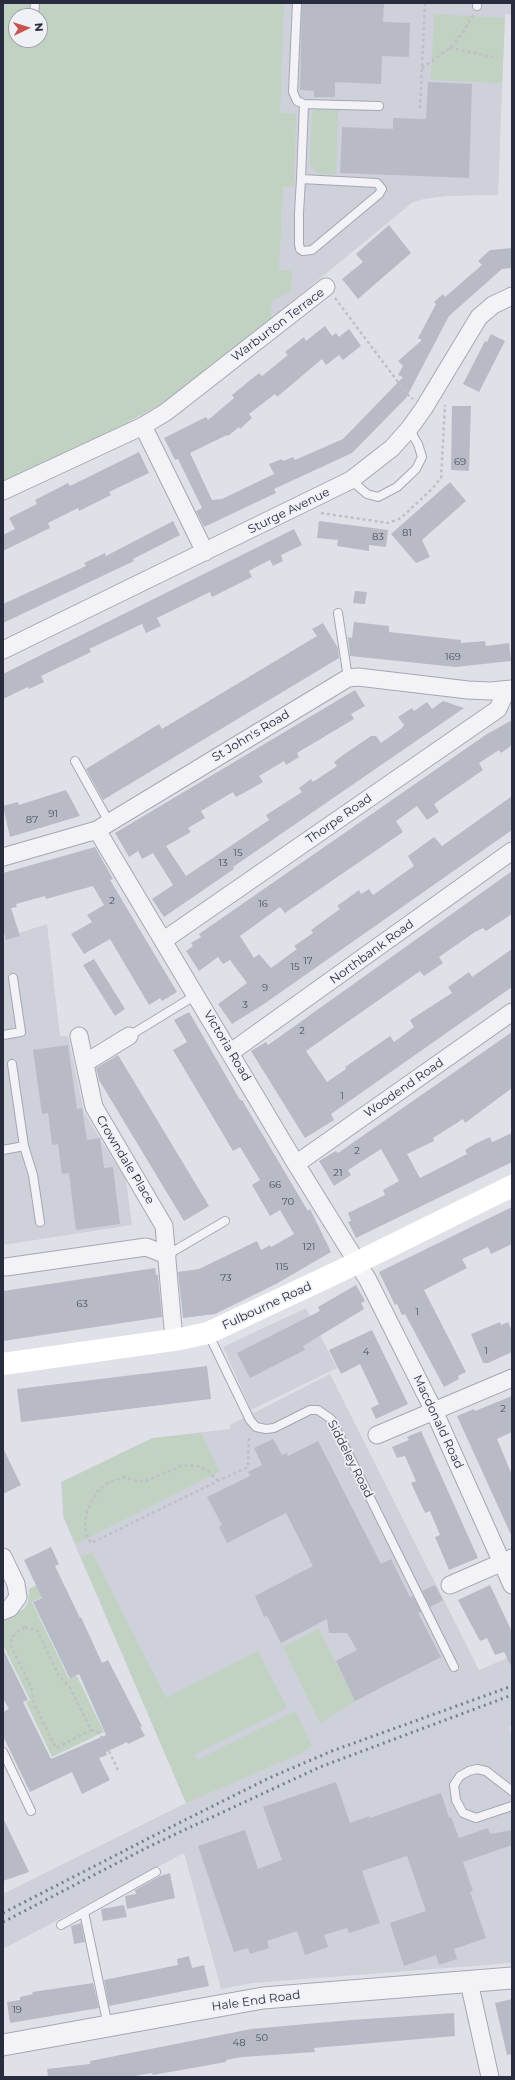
<!DOCTYPE html>
<style>
body{margin:0}
#map{position:relative;width:515px;height:2080px;overflow:hidden;background:#e0e1e8;font-family:Montserrat,sans-serif}
canvas{display:block}
.frame{position:absolute;inset:0;border:4px solid #292c3f;pointer-events:none}
.north{position:absolute;left:8px;top:8px;width:40px;height:40px;box-sizing:border-box;background:#f0f1f6;border:1px solid #a0a2ad;border-radius:50%;rotate:86deg;font-size:11px;font-weight:700;line-height:16px;text-align:center;color:#292c3f}
.north::after{content:'';display:block;margin:auto;width:14px;height:18px;background:#c8544b;clip-path:polygon(50% 0,100% 100%,50% 72%,0 100%)}
</style>
<div id="map">
<canvas width="515" height="2080"></canvas>
<div class="frame"></div>
<div class="north">N</div>
</div>
<script>
const g = document.querySelector('canvas').getContext('2d');
g.lineJoin = 'round';
function fill(path, color) { g.fillStyle = color; g.fill(path, 'evenodd'); }
const shape = rows => new Path2D(rows.map(r => 'M' + r).join(''));
function strokePath(path, color, width, dash) { g.strokeStyle = color; g.lineWidth = width; g.lineCap = dash ? 'butt' : 'round'; g.setLineDash(dash || []); g.stroke(path); }
function drawText(font, color, halo, rows, align = 'center') {
  g.font = font + ' Montserrat,sans-serif'; g.lineWidth = 3.5; g.setLineDash([]); g.textBaseline = 'middle'; g.strokeStyle = halo; g.fillStyle = color; for (const [text, x, y, turn = 0] of rows) {
    g.save(); g.translate(x, y); g.rotate((+turn || 0) * Math.PI / 180); g.textAlign = isNaN(turn) ? turn : align; if (halo) g.strokeText(text, 0, 0); g.fillText(text, 0, 0); g.restore();
  }
}
const built = shape([
 [49,3,512,3,512,15,505,14,498,195,446,196,424,199,413,202,239,345,162,404,140,416],
 [47,924,60,1036,68,1036,84,1112,126,1180,132,1225,3,1245,3,938],
 [306,1308,337,1368,251,1410,223,1347],
 [330,1374,479,1670,512,1656,512,1726,509,1727,512,1735,512,1963,252,1983,221,1989,184,1853,3,1949,3,1894,186,1803,63,1517,61,1482,152,1438,230,1429,230,1425]
]);
const green = shape([
 [3,3,284,3,280,113,296,114,294,187,283,187,279,270,292,271,291,291,272,301,270,319,239,345,162,404,117,428,3,482],
 [16,16,40,16,40,40,16,40],
 [434,14,505,18,502,83,431,80],
 [317,109,338,110,336,175,319,174,310,164,312,112],
 [201,1433,220,1471,76,1544,64,1517,62,1482,153,1438],
 [92,1552,166,1698,258,1651,287,1708,195,1754,197,1760,295,1711,312,1746,302,1753,186,1803,81,1557],
 [37,1585,42,1597,32,1602,69,1679,77,1676,104,1732,52,1757,26,1702,30,1700,3,1645,3,1619,24,1609,28,1602,29,1589],
 [319,1629,355,1701,320,1723,283,1647]
]);
const building = shape([
 [302,3,384,4,383,22,410,23,409,57,382,56,381,84,335,82,335,97,314,97,314,91,300,90],
 [428,82,472,84,469,178,340,173,342,127,393,129,393,118,426,119],
 [389,225,411,253,358,299,342,279,363,262,356,254],
 [512,248,512,268,502,269,449,316,406,398,352,453,274,489,276,493,204,527,196,511,202,508,178,459,175,460,164,438,206,417,208,420,234,398,232,395,259,373,262,376,288,355,285,352,304,337,306,341,325,326,332,336,336,333,339,337,349,329,361,346,343,360,339,355,326,365,322,359,277,397,275,394,249,414,252,418,240,429,239,427,228,436,227,435,190,453,212,500,222,499,274,474,269,464,282,459,283,461,293,457,295,460,343,439,403,377,398,375,403,366,398,361,422,340,418,338,436,304,434,302,443,294,445,297,482,265,478,261,490,250],
 [491,334,505,341,479,392,463,384,485,341,487,342],
 [452,406,471,406,469,471,451,470],
 [139,452,149,473,109,492,111,495,79,511,78,508,48,523,50,528,3,551,3,535,15,529,9,518,37,504,35,500,68,483,70,486],
 [450,482,466,501,422,540,430,557,416,563,391,534],
 [173,521,180,535,133,559,134,561,3,623,3,604,86,566,84,563,105,553,106,556],
 [319,521,388,530,386,547,369,545,369,551,337,546,338,540,317,538],
 [294,529,302,545,281,555,283,561,273,566,270,560,260,565,249,571,252,577,212,597,210,592,157,618,161,626,146,633,142,624,89,649,91,652,41,676,44,682,29,689,28,687,3,699,3,674],
 [355,591,367,592,365,604,353,603],
 [354,622,389,626,389,632,461,640,461,643,485,641,486,646,509,643,511,661,456,667,350,656,348,637,352,638],
 [323,623,338,648,339,658,103,800,86,769,159,724,162,729,317,636,312,629],
 [355,690,365,706,351,714,354,719,297,753,299,757,286,765,284,761,259,776,263,782,249,790,236,797,233,792,201,811,205,818,188,828,191,832,166,846,186,876,269,820,266,815,302,792,299,788,311,779,313,782,337,766,334,762,343,755,371,736,376,736,381,743,402,728,404,725,398,717,412,708,414,711,427,702,432,709,443,701,464,708,233,867,234,869,164,917,152,899,173,885,153,853,142,859,138,851,129,857,115,833],
 [512,720,512,745,501,753,499,750,479,763,483,770,434,804,439,812,427,820,417,806,396,821,403,832,285,913,280,907,240,936,254,958,259,954,271,968,297,949,294,946,313,933,311,930,340,909,337,906,359,890,361,894,369,889,373,895,414,866,408,856,434,837,442,846,512,796,512,830,264,1004,232,1024,218,1004,247,983,230,960,223,964,218,957,199,971,186,951,193,946,191,943,201,937,199,934,487,734],
 [66,790,80,816,10,837,3,806,18,802,19,805],
 [95,847,113,879,110,880,177,992,162,1001,160,998,149,1005,110,939,84,954,71,934,92,922,87,915,104,905,93,886,46,899,45,896,16,904,17,907,11,908,20,936,6,940,3,930,3,873],
 [512,871,512,914,486,931,483,928,475,932,439,957,443,963,424,976,420,971,306,1051,327,1082,346,1069,345,1067,390,1036,394,1042,414,1027,410,1020,452,993,448,987,469,972,472,977,512,949,512,987,331,1114,334,1120,305,1138,251,1051,266,1042,268,1045],
 [94,959,125,1009,115,1016,83,965],
 [189,1012,240,1100,242,1100,308,1211,310,1209,331,1252,276,1284,215,1314,183,1318,178,1272,199,1269,257,1241,261,1250,270,1245,271,1247,294,1234,280,1210,270,1216,252,1185,260,1180,240,1147,233,1151,173,1050,187,1042,174,1020],
 [512,1032,512,1088,465,1123,463,1119,433,1138,434,1141,407,1154,420,1178,467,1154,465,1150,475,1144,490,1137,492,1142,512,1133,512,1162,356,1238,348,1222,351,1221,348,1213,385,1195,383,1190,399,1181,381,1149,348,1170,351,1175,334,1186,319,1161,336,1151,338,1153],
 [68,1045,77,1109,82,1108,87,1140,100,1138,104,1168,113,1167,120,1224,76,1230,69,1173,62,1174,58,1144,52,1145,48,1113,42,1114,33,1050],
 [118,1055,209,1206,184,1221,99,1080,96,1068],
 [512,1207,512,1244,491,1254,488,1247,462,1259,467,1268,424,1290,466,1372,458,1376,459,1379,444,1387,405,1314,402,1315,397,1304,395,1305,379,1272],
 [155,1268,156,1275,158,1275,162,1317,3,1341,3,1291],
 [356,1285,365,1301,361,1303,364,1309,303,1346,305,1350,250,1378,237,1353,320,1311,318,1307],
 [500,1322,501,1325,508,1322,512,1331,512,1352,488,1363,483,1363,471,1334],
 [372,1330,408,1404,376,1419,371,1408,379,1404,360,1364,341,1374,329,1350],
 [207,1366,211,1399,21,1422,17,1389],
 [512,1396,512,1432,497,1439,512,1475,512,1537,457,1416,474,1409,475,1411],
 [421,1431,478,1558,449,1570,435,1537,440,1535,430,1511,425,1513,411,1483,416,1481,405,1456,397,1458,392,1447,409,1440,407,1437],
 [273,1439,282,1455,287,1453,288,1456,318,1441,381,1564,391,1559,410,1597,413,1596,421,1612,418,1613,441,1657,355,1701,336,1661,357,1650,347,1633,329,1633,327,1619,281,1643,267,1616,264,1617,255,1596,313,1566,286,1513,227,1543,219,1527,222,1525,207,1497,250,1476,248,1472,262,1465,254,1448],
 [3,1448,21,1485,3,1494],
 [51,1547,59,1564,55,1566,80,1618,81,1617,102,1663,108,1660,142,1726,140,1727,145,1736,128,1744,127,1742,106,1752,107,1755,99,1758,110,1780,82,1794,72,1772,30,1792,3,1736,3,1712,9,1709,3,1698,3,1649,28,1700,23,1702,51,1759,106,1735,79,1674,70,1679,33,1602,42,1598,24,1560],
 [435,1585,443,1600,430,1607,422,1591],
 [490,1585,512,1632,512,1668,504,1652,495,1655,487,1638,480,1641,458,1600],
 [336,1782,350,1823,369,1816,370,1818,441,1793,449,1818,451,1817,459,1838,488,1828,490,1834,512,1830,512,1845,463,1862,473,1891,470,1892,486,1938,454,1949,457,1959,439,1965,436,1955,404,1966,390,1923,426,1911,407,1856,362,1871,380,1923,349,1933,347,1928,324,1935,328,1947,305,1955,297,1931,267,1941,269,1948,250,1954,248,1948,234,1952,198,1846,245,1830,258,1869,282,1860,263,1807],
 [3,1818,29,1872,3,1881],
 [170,1873,175,1898,127,1909,125,1896,136,1894,135,1890,160,1876],
 [124,1905,127,1917,103,1921,101,1909],
 [81,1923,85,1942,74,1944,71,1926],
 [189,1956,192,1968,204,1965,209,1986,109,2006,104,1980,178,1965,177,1959],
 [93,1983,99,2008,10,2023,7,2002,20,2000,20,1997,33,1994,32,1992],
 [512,1999,512,2054,507,2055,495,2003],
 [454,2013,455,2036,314,2048,315,2052,242,2057,226,2060,226,2062,153,2075,152,2073,129,2077,48,2077,47,2069,90,2064,90,2061,251,2029,351,2020]
]);
const path = shape([
 [450,48,498,58],
 [422,68,450,48,463,32,473,15],
 [420,108,425,3],
 [335,298,407,394,413,399],
 [321,513,388,523,401,518,432,489,441,478,445,405],
 [218,1481,208,1471,196,1465,181,1466,146,1481,136,1481,125,1477,109,1482,99,1489,87,1511,85,1525,87,1536,91,1543,218,1481,248,1467,249,1435],
 [25,1627,37,1630,58,1674,70,1688,91,1730,56,1748,34,1704,31,1687,11,1646,11,1639,16,1633,25,1627],
 [91,1730,98,1732,104,1741],
 [109,1751,118,1770]
]);
const service = shape([
 [297,3,293,92,297,101,304,104,379,106],
 [477,6,477,3],
 [34,16,35,3],
 [301,179,377,183,382,189,379,194,312,250,303,251,300,249,299,244,299,213,301,179,304,104],
 [351,480,367,494,378,497,397,487,416,469,422,457,418,444,409,429],
 [338,613,348,678],
 [75,761,109,822],
 [3,1035,21,1032,13,978],
 [129,1036,196,995],
 [12,1064,24,1146,33,1175,40,1222],
 [3,1150,24,1146],
 [167,1255,225,1221],
 [208,1333,250,1420,256,1427,266,1429,274,1428,310,1410,318,1410,331,1419,454,1667],
 [3,1752,31,1811],
 [512,1791,486,1771,477,1769,469,1771,460,1776,454,1785,456,1800,463,1813,476,1818,512,1806],
 [84,1912,108,2026],
 [61,1925,156,1872]
]);
const minor = shape([
 [143,426,205,552],
 [3,491,143,426,166,412,326,287],
 [3,650,351,480,392,448,409,429,424,408,479,317,493,305,512,296],
 [97,830,296,1164,368,1280,434,1411,512,1585],
 [3,857,97,830,348,678,358,677,468,690,490,691,512,689],
 [164,940,498,709,506,691],
 [79,1036,94,1107,164,1226,174,1340],
 [231,1052,512,851],
 [85,1063,129,1036],
 [296,1164,512,1012],
 [6,1267,146,1247,167,1255],
 [377,1435,512,1378],
 [3,1557,16,1584,18,1597,10,1608,3,1611],
 [450,1585,512,1558],
 [469,1982,490,2077]
]);
const tertiary = shape([
 [3,2045,263,1998,512,1978]
]);
const secondary = shape([
 [3,1364,180,1339,208,1333,336,1273,512,1186]
]);
const rail = shape([
 [3,1913,163,1831,269,1778,332,1751,512,1686],
 [3,1922,152,1845,320,1767,512,1695]
]);
const numberNames = [
 ["69",460,462],
 ["81",407,533],
 ["83",378,537],
 ["169",453,657],
 ["91",53,814],
 ["87",32,820],
 ["15",238,853],
 ["13",223,863],
 ["2",112,901],
 ["16",263,904],
 ["17",308,961],
 ["15",295,967],
 ["9",265,988],
 ["3",245,1005],
 ["2",302,1031],
 ["1",342,1096],
 ["2",357,1151],
 ["21",338,1173],
 ["66",275,1185],
 ["70",288,1202],
 ["121",309,1247],
 ["115",282,1267],
 ["73",226,1278],
 ["63",82,1304],
 ["1",417,1312],
 ["1",486,1351],
 ["4",366,1352],
 ["2",503,1409],
 ["19",17,2010],
 ["50",262,2038],
 ["48",239,2043]
];
const streetNames = [
 ["Warburton Terrace",278,325,-37],
 ["Sturge Avenue",289,511,-26],
 ["St John's Road",251,736,-31],
 ["Thorpe Road",339,819,-35],
 ["Northbank Road",372,952,-36],
 ["Victoria Road",227,1046,59],
 ["Woodend Road",404,1088,-35],
 ["Crowndale Place",125,1160,59],
 ["Fulbourne Road",267,1306,-25],
 ["Macdonald Road",438,1422,65],
 ["Siddeley Road",350,1459,63],
 ["Hale End Road",256,2001,-8]
];
fill(built, '#ced0da');
fill(green, '#c2d2c2');
fill(building, '#b8bac5');
strokePath(service, '#a5a7b2', 10);
strokePath(minor, '#a5a7b2', 19);
strokePath(tertiary, '#a5a7b2', 23);
strokePath(path, '#bebfc7', 2.5, [3, 3]);
strokePath(service, '#f3f3f7', 8);
strokePath(minor, '#f3f3f7', 17);
strokePath(tertiary, '#f3f3f7', 21);
strokePath(secondary, '#fff', 22);
strokePath(rail, '#7a7e91', 3, [2, 4]);
drawText('10px', '#4d5060', null, numberNames);
drawText('12px', '#292c3f', '#f0f1f6', streetNames);
</script>
